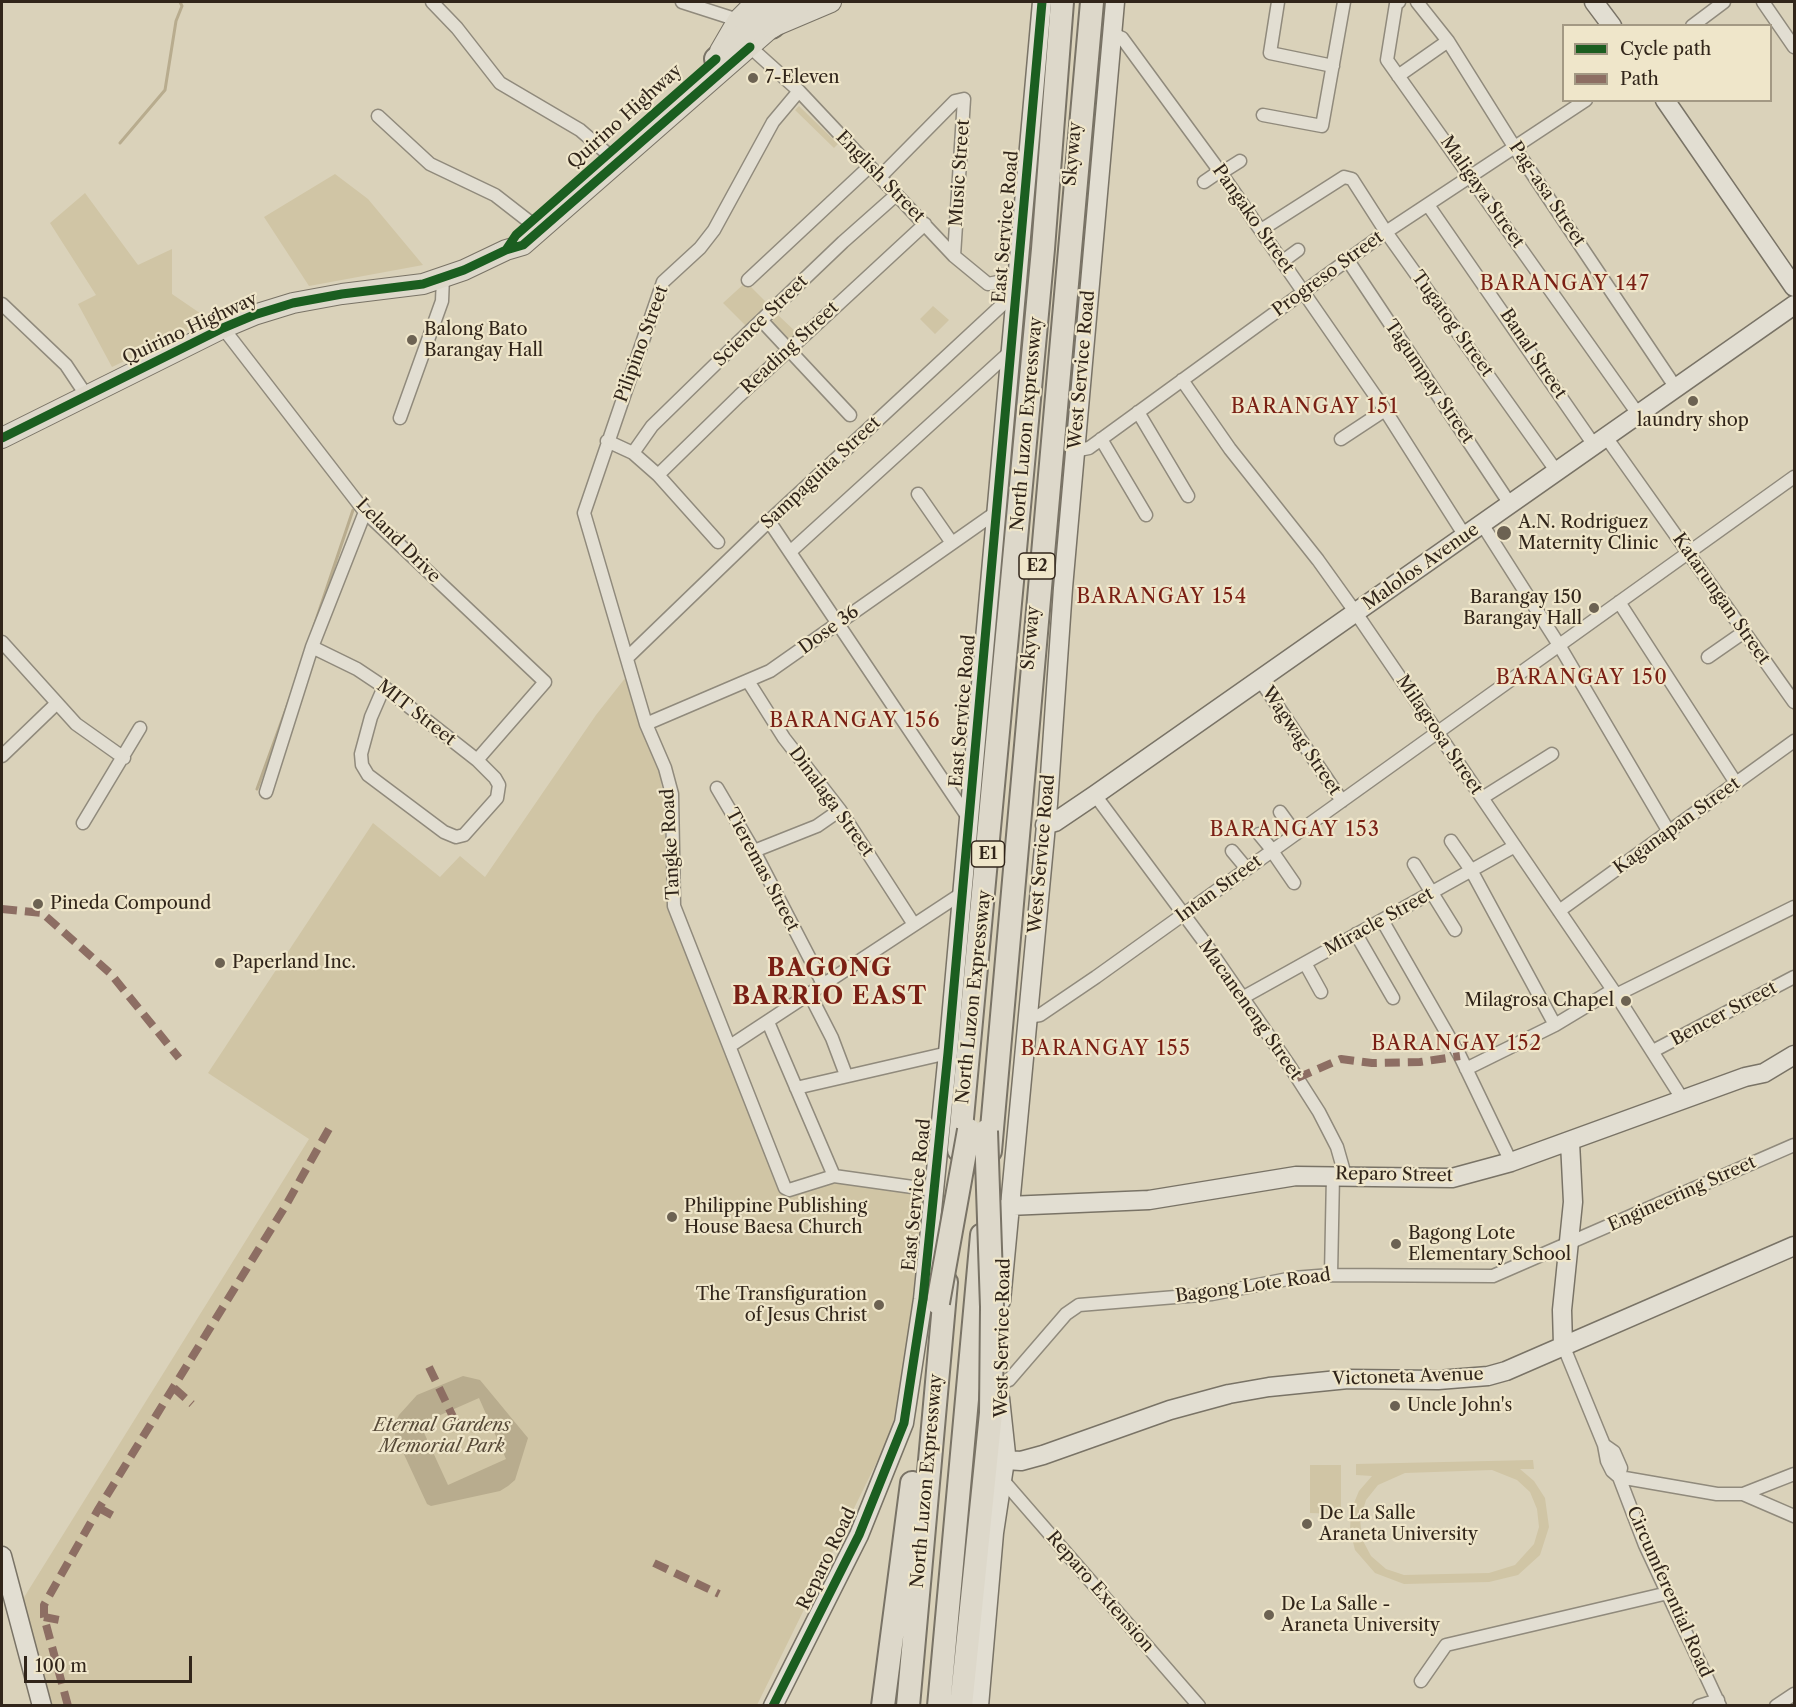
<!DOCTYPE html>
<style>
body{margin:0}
#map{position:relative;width:1796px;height:1707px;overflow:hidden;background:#dad2ba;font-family:"Libre Caslon Text",serif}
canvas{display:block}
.frame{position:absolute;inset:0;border:3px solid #31251a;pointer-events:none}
.legend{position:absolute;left:1562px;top:24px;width:210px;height:78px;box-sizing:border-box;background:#efe6ca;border:2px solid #a39984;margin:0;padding:8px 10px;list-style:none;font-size:18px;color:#31251a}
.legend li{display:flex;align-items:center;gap:12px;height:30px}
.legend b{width:30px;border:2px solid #a39984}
.scale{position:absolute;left:24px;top:1656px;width:168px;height:27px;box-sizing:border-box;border:3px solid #31251a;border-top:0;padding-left:8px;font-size:18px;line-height:21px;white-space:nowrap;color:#31251a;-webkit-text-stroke:4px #efe6ca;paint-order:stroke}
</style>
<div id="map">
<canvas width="1796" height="1707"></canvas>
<div class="frame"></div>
<ul class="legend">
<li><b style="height:8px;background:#1b5e20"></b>Cycle path</li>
<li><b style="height:8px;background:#8d6e63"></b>Path</li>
</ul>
<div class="scale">100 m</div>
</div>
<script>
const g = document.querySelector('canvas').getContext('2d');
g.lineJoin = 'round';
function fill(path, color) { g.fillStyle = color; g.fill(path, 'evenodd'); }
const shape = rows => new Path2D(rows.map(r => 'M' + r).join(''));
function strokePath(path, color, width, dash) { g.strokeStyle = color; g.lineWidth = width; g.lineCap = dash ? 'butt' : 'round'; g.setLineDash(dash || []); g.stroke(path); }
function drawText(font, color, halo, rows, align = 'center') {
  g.font = font + ' "Libre Caslon Text",serif'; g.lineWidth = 4.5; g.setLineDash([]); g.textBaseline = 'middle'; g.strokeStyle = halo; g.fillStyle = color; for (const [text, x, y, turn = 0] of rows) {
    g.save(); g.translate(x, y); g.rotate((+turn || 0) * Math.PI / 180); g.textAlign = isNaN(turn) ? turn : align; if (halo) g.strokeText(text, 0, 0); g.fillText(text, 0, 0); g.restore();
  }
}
const green = shape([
 [799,106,838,144,834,148,795,110],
 [335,174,368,199,423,265,309,286,264,217],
 [85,193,138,265,172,249,172,294,210,320,112,367,78,304,96,295,50,223],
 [746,282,772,308,749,329,723,303],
 [933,306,949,320,935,334,920,319],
 [778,315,798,334,791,341,771,322],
 [626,677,660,772,665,815,667,908,728,1048,784,1193,825,1181,926,1194,899,1417,757,1705,51,1705,23,1599,309,1139,208,1073,373,823,440,877,460,856,485,877,596,715],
 [1533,1460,1534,1469,1520,1469,1534,1481,1545,1498,1549,1527,1540,1555,1518,1575,1489,1582,1404,1584,1375,1573,1355,1550,1350,1530,1351,1510,1359,1491,1372,1476,1356,1475,1356,1464],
 [1492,1470,1517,1480,1530,1492,1537,1509,1539,1527,1534,1544,1515,1565,1489,1573,1404,1575,1386,1569,1371,1556,1362,1539,1360,1519,1366,1500,1378,1485,1405,1473],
 [1310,1465,1341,1465,1341,1514,1310,1513]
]);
const water = shape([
 [463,1376,480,1380,528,1438,515,1480,508,1486,500,1491,431,1506,427,1504,395,1435,395,1423,399,1415,417,1395],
 [479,1398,506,1459,448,1485,420,1424]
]);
const stream = shape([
 [120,143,165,90,176,21,182,6,180,2],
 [314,626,353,510],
 [257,789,290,698]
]);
const street = shape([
 [432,2,457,28,500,83,580,130,609,155],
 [682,2,738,20],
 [1278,2,1270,53,1333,66],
 [1399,2,1396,4,1387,60,1638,414],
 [1417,2,1448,41,1515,148,1676,388],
 [1763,2,1794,47],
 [1692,26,1724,2],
 [1111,33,1122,38,1221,173,1385,410,1465,536],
 [750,47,799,91,954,256,988,284,1018,278],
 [1398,76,1448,41],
 [799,91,773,122,714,230,700,248,663,282,584,513,646,724,665,768,672,794,674,906,785,1188,789,1190,834,1176,934,1190],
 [1263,115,1322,126,1344,2],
 [378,116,430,164,495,195,531,223],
 [1221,173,1240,161],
 [880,177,955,101,964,99,954,256],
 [1204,182,1220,171],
 [1428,205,1594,445],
 [1261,230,1344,177,1352,179,1386,232,1557,472],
 [1347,259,1510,504],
 [1283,261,1298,250],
 [748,280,869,167],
 [2,304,66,365,86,395],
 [762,321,850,415],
 [223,328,365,512,545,682,477,760],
 [1182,380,1230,449,1318,560,1356,613,1613,990,1683,1100],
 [1138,412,1188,496],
 [400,418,442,301,443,277],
 [1606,437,1794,702],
 [1101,439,1146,515],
 [1341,439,1385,410],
 [607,441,633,453,658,475,718,542],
 [1074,451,1089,448,1386,232,1586,100],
 [633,453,652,426,731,349,843,242,896,195],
 [658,475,739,396,925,224],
 [918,494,952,543],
 [769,521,969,819],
 [1482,524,1559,645,1669,832],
 [790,552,1011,351],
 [1619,602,1736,783],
 [2,642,76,724,124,758],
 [312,647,357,669,384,687,477,760,495,778,499,785,497,798,464,835,456,837,444,832,368,775,362,765,361,754,371,717,384,687],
 [628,657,769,521,1017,291],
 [1708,657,1744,632],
 [1260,680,1342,801],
 [748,681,784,738,840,810,913,923],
 [646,724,770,671,998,511],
 [2,756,56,704],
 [717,788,754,851,823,984],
 [266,792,312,647,365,512],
 [1095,795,1205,943,1289,1065,1319,1112,1337,1147,1345,1175],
 [1482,798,1552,754],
 [1280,812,1296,834],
 [83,823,140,728],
 [1259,834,1273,851],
 [1451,841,1471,870,1555,1025],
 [754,851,817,826,840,810],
 [1232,851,1247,869],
 [1272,851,1294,883],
 [1414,864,1455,930],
 [1559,911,1794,741],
 [1382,920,1460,1056,1511,1162],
 [1356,934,1393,998],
 [1305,963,1321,992],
 [809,993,832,1038,846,1075],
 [1616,995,1794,907],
 [1242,998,1515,846],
 [1028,1017,1040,1015,1096,977,1794,477],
 [768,1022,834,1176],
 [730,1046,964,892],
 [1653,1051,1794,977],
 [1466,1069,1555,1025,1613,990],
 [796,1088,948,1053],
 [1331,1275,1333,1175],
 [1563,1345,1604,1445,1607,1461,1612,1471,1619,1477,1717,1494,1743,1494,1794,1474],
 [999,1383,1009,1380,1066,1314,1079,1305,1212,1294,1293,1278,1331,1275,1493,1276,1794,1145],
 [1604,1445,1614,1452,1621,1468,1619,1477,1645,1545,1720,1706],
 [1001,1478,1199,1706],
 [1743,1494,1794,1516],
 [1421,1681,1446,1645,1668,1593],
 [1699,1706,1718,1700],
 [1776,1706,1794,1694]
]);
const secondary = shape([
 [1594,2,1612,26],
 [1665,100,1794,287],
 [1045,825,1055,822,1095,795,1794,305],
 [1008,1206,1149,1200,1296,1176,1452,1178,1511,1162,1745,1077,1764,1073,1794,1055],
 [1001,1301,1048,804,1063,588,1115,2],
 [1563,1345,1562,1310,1573,1202,1570,1142],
 [1006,1460,1021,1461,1043,1455,1170,1410,1229,1394,1269,1387,1348,1379,1438,1380,1488,1376,1506,1371,1794,1246],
 [2,1556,42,1706],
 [773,1706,859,1535,904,1423,923,1299,948,1053,1042,2],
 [979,1706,994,1533,1006,1454,1000,1398]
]);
const primary = shape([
 [720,51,738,20,756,2],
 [2,438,223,328,254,315,293,303,342,294,423,284,464,270,506,250,523,245,772,27,831,2]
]);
const highway = shape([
 [772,27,801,2],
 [716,59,780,2],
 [959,1150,1043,249,1062,2],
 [990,1151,1092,2],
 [883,1706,912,1483],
 [908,1706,946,1282],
 [939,1706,982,1235],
 [961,1706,991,1413]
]);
const highwayBridge = shape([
 [986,1131,992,1307,991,1413],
 [938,1303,969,1130]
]);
const quiet = shape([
 [2,909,42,913,110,973,179,1058],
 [1297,1078,1341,1059,1372,1063,1420,1062,1460,1056],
 [429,1367,457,1425],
 [174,1388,192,1404],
 [99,1508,119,1519],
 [654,1563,719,1594],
 [44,1617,64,1621],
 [68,1706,44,1617,44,1605,99,1508,286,1205,330,1127]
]);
const cycleway = shape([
 [506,250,516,235,716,59],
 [2,438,223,328,254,315,293,303,342,294,423,284,464,270,506,250,523,245,750,47],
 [773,1706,859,1535,904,1423,923,1299,948,1053,1042,2]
]);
const markers = [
 [753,78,6,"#6c6252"],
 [412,340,6,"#6c6252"],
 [1693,401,6,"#6c6252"],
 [1504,533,8,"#6c6252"],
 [1594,608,6,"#6c6252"],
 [38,904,6,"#6c6252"],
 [220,963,6,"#6c6252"],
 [1626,1001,6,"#6c6252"],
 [672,1217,6,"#6c6252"],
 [1396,1244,6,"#6c6252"],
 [879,1305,6,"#6c6252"],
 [1395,1406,6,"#6c6252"],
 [1307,1524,6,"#6c6252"],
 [1269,1615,6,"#6c6252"]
];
const shields = [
 [1037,566,36],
 [988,854,33]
];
const shieldNames = [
 ["E2",1037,566],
 ["E1",988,854]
];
const poiNames = [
 ["7-Eleven",765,78],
 ["Balong Bato",424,330],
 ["Barangay Hall",424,351],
 ["laundry shop",1693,421,"center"],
 ["A.N. Rodriguez",1518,523],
 ["Maternity Clinic",1518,544],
 ["Barangay 150",1582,598,"right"],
 ["Barangay Hall",1582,619,"right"],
 ["Pineda Compound",50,904],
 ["Paperland Inc.",232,963],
 ["Milagrosa Chapel",1614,1001,"right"],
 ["Philippine Publishing",684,1207],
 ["House Baesa Church",684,1228],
 ["Bagong Lote",1408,1234],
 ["Elementary School",1408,1255],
 ["The Transfiguration",867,1295,"right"],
 ["of Jesus Christ",867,1316,"right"],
 ["Uncle John's",1407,1406],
 ["De La Salle",1319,1514],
 ["Araneta University",1319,1535],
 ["De La Salle -",1281,1605],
 ["Araneta University",1281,1626]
];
const streetNames = [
 ["Quirino Highway",625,117,-42],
 ["Skyway",1073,154,-85],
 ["Music Street",960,173,-86],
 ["English Street",880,177,46],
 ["Maligaya Street",1482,192,55],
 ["Pag-asa Street",1547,194,56],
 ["Pangako Street",1253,219,55],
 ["East Service Road",1006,227,-85],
 ["Progreso Street",1328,274,-36],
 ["Science Street",761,321,-44],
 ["Tugatog Street",1452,324,54],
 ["Quirino Highway",190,329,-25],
 ["Pilipino Street",642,344,-70],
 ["Reading Street",790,348,-43],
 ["Banal Street",1533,354,56],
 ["West Service Road",1082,370,-85],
 ["Tagumpay Street",1429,382,56],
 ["North Luzon Expressway",1027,424,-85],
 ["Sampaguita Street",821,473,-43],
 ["Leland Drive",398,541,45],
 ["Malolos Avenue",1421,567,-35],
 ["Katarungan Street",1721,599,55],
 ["Dose 36",829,630,-36],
 ["Skyway",1031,638,-85],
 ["East Service Road",963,711,-85],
 ["MIT Street",416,713,38],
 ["Milagrosa Street",1439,735,56],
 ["Wagwag Street",1301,741,56],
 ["Dinalaga Street",831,802,54],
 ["Kaganapan Street",1677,826,-36],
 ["Tangke Road",671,844,-93],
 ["West Service Road",1042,854,-85],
 ["Tieremas Street",762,870,62],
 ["Intan Street",1219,889,-36],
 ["Miracle Street",1379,922,-29],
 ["North Luzon Expressway",974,997,-84],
 ["Macaneneng Street",1250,1010,55],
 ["Bencer Street",1724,1014,-28],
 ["Reparo Street",1394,1175,1],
 ["Engineering Street",1682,1194,-24],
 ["East Service Road",917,1195,-84],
 ["Bagong Lote Road",1253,1286,-8],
 ["West Service Road",1003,1338,-89],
 ["Victoneta Avenue",1408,1377,-2],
 ["North Luzon Expressway",927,1481,-85],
 ["Reparo Road",827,1559,-64],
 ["Reparo Extension",1100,1592,49],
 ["Circumferential Road",1669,1592,66]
];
const parkNames = [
 ["Eternal Gardens",442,1426],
 ["Memorial Park",442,1447]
];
const neighbourhoodNames = [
 ["BARANGAY 147",1565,284],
 ["BARANGAY 151",1315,407],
 ["BARANGAY 154",1162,597],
 ["BARANGAY 150",1582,678],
 ["BARANGAY 156",855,721],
 ["BARANGAY 153",1295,830],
 ["BARANGAY 152",1457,1044],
 ["BARANGAY 155",1106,1049]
];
const districtNames = [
 ["BAGONG",830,969],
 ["BARRIO EAST",830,997]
];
fill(green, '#d0c5a5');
fill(water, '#b8ac8e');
strokePath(stream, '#b8ac8e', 3);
strokePath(street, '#908a7c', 15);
strokePath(secondary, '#797366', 21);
strokePath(primary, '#797366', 22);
strokePath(highway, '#797366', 26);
strokePath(street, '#e2ded2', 12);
strokePath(secondary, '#e2ded2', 18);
strokePath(primary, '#ddd8ca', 20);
strokePath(highway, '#ddd8ca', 22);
strokePath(highwayBridge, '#797366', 26, []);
strokePath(highwayBridge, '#ddd8ca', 22);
strokePath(quiet, '#8d6e63', 8, [15, 8]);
strokePath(cycleway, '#1b5e20', 9);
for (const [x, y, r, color] of markers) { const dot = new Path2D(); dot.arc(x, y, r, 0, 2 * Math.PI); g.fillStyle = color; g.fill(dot); strokePath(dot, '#efe6ca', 2); }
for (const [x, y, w] of shields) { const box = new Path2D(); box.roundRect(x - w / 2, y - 13, w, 26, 4.5); g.fillStyle = '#efe6ca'; g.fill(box); strokePath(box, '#31251a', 1.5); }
drawText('bold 16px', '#31251a', null, shieldNames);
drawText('18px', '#31251a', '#efe6ca', poiNames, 'left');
drawText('18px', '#31251a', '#efe6ca', streetNames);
drawText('italic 18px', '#574a38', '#efe6ca', parkNames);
g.letterSpacing = '1.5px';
drawText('20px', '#7a1f14', '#efe6ca', neighbourhoodNames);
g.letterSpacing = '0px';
g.letterSpacing = '1.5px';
drawText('bold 24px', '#7a1f14', '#efe6ca', districtNames);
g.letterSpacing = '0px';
</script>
